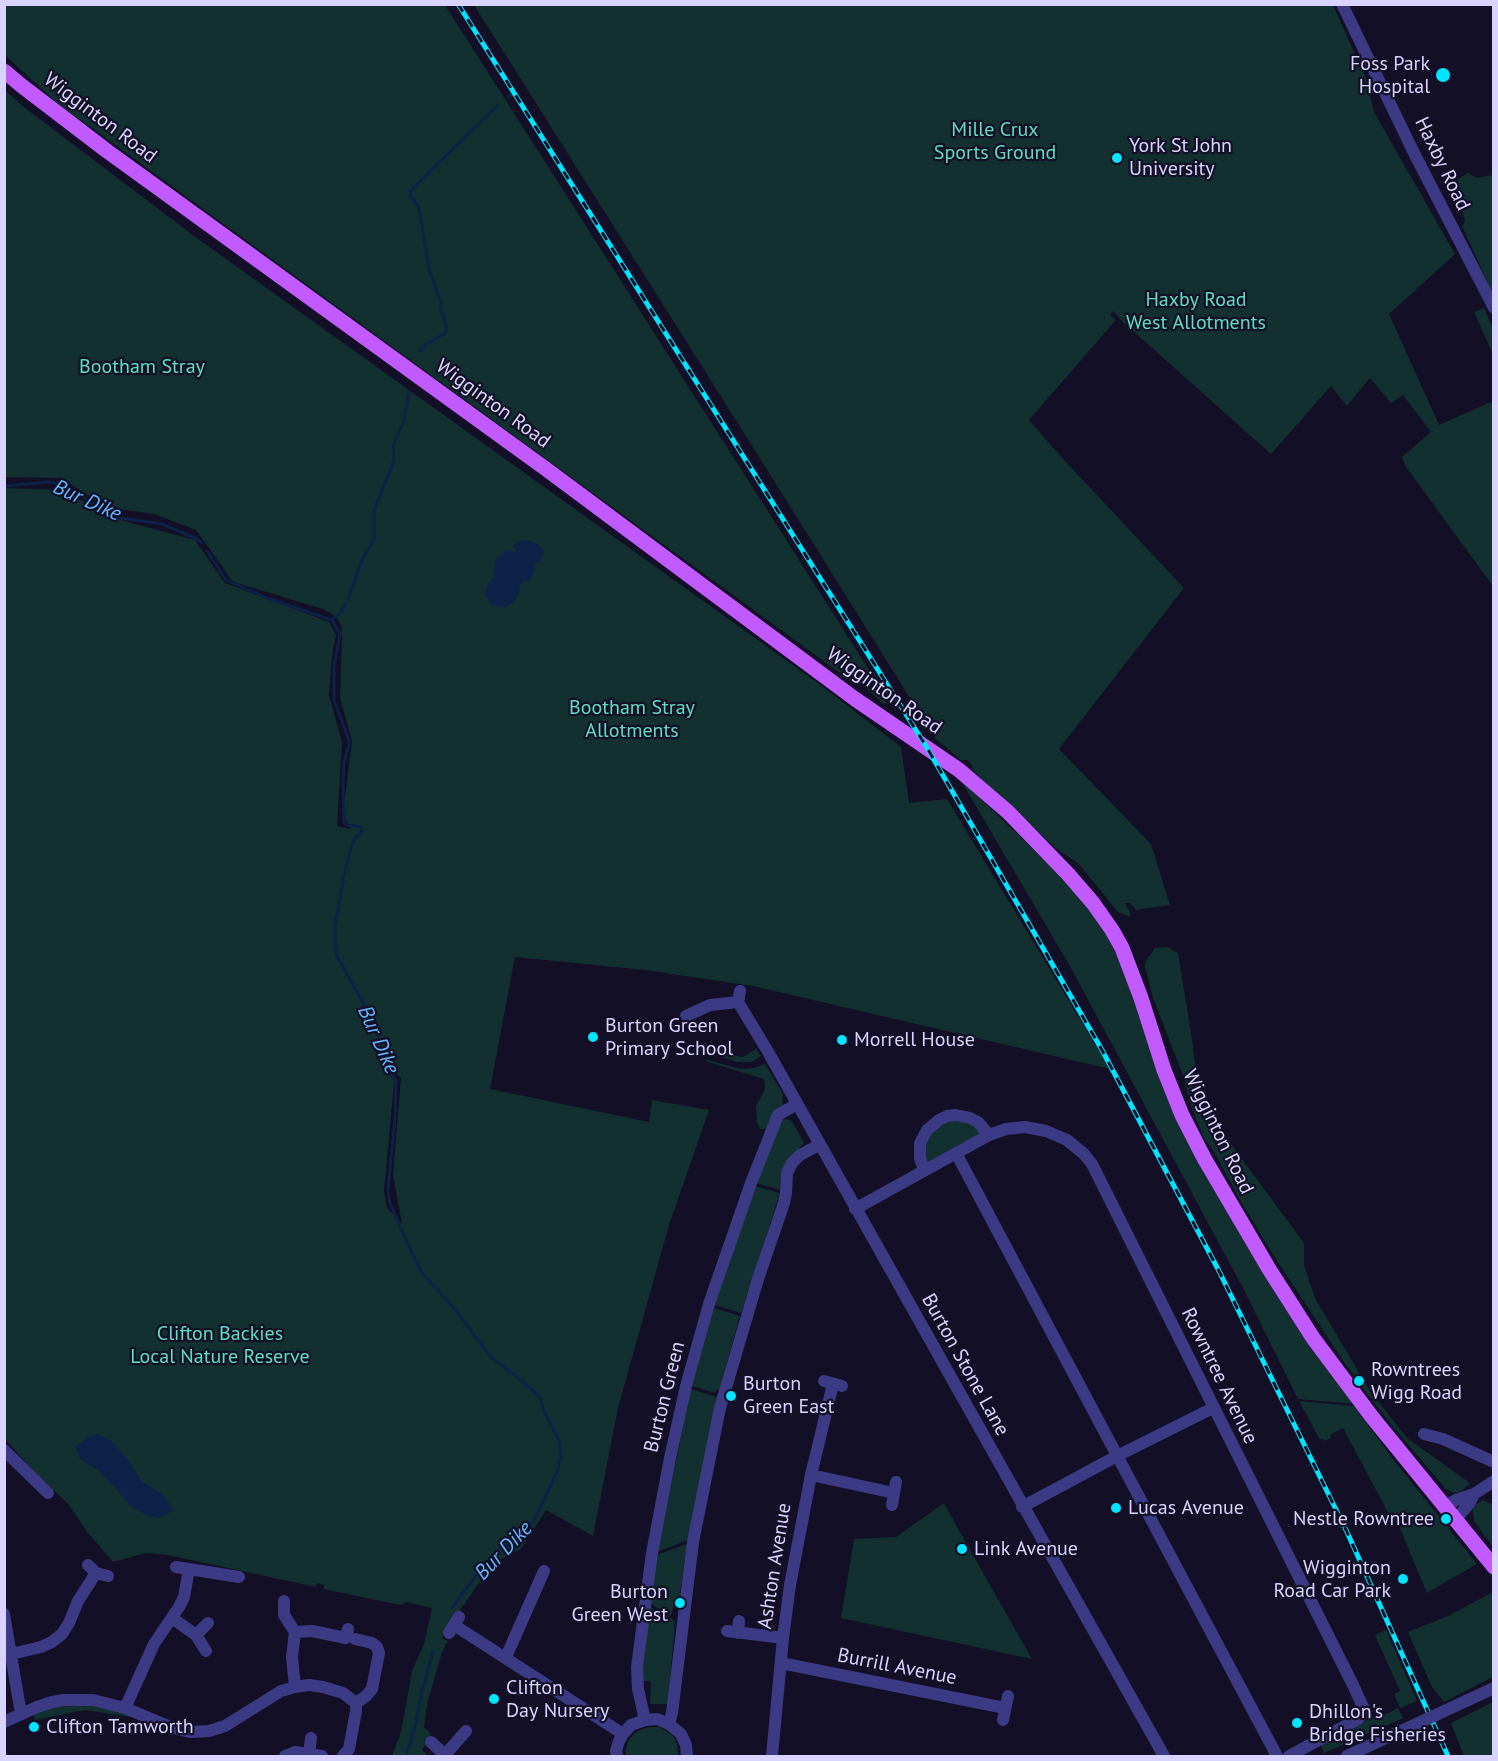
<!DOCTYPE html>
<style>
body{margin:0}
#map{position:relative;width:1498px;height:1761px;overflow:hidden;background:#130f26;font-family:"PT Sans",sans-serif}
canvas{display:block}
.frame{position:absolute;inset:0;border:6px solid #d9d4ff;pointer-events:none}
</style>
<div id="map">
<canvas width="1498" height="1761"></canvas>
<div class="frame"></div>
</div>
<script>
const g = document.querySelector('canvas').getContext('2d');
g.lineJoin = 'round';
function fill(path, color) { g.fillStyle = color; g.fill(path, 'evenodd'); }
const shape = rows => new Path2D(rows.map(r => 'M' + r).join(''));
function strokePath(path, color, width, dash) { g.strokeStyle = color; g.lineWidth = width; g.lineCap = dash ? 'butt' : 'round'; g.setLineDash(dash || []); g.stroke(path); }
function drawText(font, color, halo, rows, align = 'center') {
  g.font = font + ' "PT Sans",sans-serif'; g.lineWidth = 4.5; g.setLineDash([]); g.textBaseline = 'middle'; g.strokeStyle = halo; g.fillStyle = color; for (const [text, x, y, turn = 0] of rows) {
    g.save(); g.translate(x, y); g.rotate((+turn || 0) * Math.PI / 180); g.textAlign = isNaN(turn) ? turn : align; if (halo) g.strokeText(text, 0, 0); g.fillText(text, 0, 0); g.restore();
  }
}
const green = shape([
 [4,5,445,5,887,698,885,705,862,685,851,681,77,117,70,115,5,55],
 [474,5,1333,5,1366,79,1374,112,1455,254,1389,314,1439,425,1493,401,1493,586,1406,467,1402,457,1431,432,1403,395,1391,403,1370,378,1347,406,1331,386,1271,454,1123,322,1113,311,1110,315,1116,320,1029,420,1064,460,1184,588,1059,749,1151,844,1170,905,1136,910,1130,903,1125,903,1129,910,1131,917,1118,912,1078,863,1057,849,989,787,973,770,972,765,967,760,961,760,935,738,744,433],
 [4,89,24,107,194,236,822,686,901,747,909,803,947,799,1110,1069,753,986,645,970,515,957,490,1089,649,1122,652,1100,709,1110,669,1225,618,1408,593,1536,546,1510,521,1549,493,1563,458,1613,450,1621,443,1634,443,1639,448,1641,442,1652,427,1704,424,1727,431,1734,424,1742,426,1744,422,1750,428,1756,392,1756,401,1732,412,1671,424,1644,432,1608,407,1602,400,1605,324,1589,324,1585,317,1583,316,1587,168,1555,146,1553,113,1562,88,1533,68,1504,29,1466,5,1439,5,488,63,490,113,518,195,540,225,583,329,622,336,635,332,656,329,695,342,742,337,826,351,829,346,820,344,805,352,741,340,698,342,637,341,625,335,616,323,609,233,582,196,530,154,514,106,507,61,478,5,477],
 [395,1073,401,1078,393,1175,402,1224,387,1208,384,1191],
 [1468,173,1477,178,1493,175,1493,294,1462,226,1465,221,1455,181],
 [1484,308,1493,329,1493,354,1474,312],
 [960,779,1067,882,1088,906,1103,929,1120,962,1167,1088,1356,1404,1298,1399,1244,1290,1071,968],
 [1167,947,1178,953,1192,1039,1199,1101,1304,1243,1304,1265,1315,1298,1369,1390,1407,1438,1470,1483,1462,1491,1454,1493,1446,1489,1394,1428,1365,1391,1359,1384,1362,1381,1359,1378,1357,1379,1346,1365,1277,1261,1240,1200,1215,1153,1205,1140,1191,1106,1184,1078,1153,998,1145,966,1147,958,1152,953,1154,948],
 [698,1047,742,1057,756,1049,761,1056,752,1062,737,1062,707,1052,698,1057,693,1049],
 [707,1060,741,1069,754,1068,765,1064,783,1094,782,1102,784,1106,768,1129,760,1129,757,1123,756,1106,765,1089,764,1079,705,1061],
 [784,1119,791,1120,804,1143,784,1165,781,1172,780,1190,756,1183,781,1122],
 [956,1120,973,1125,981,1134,926,1164,924,1150,928,1134,942,1122],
 [755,1186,780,1193,741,1313,715,1305],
 [714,1308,740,1316,719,1390,716,1390,715,1393,692,1386],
 [691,1389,717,1397,688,1540,657,1552],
 [1299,1401,1354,1406,1393,1459,1477,1564,1427,1593,1399,1526,1395,1526,1343,1428,1330,1435,1331,1438,1324,1441,1322,1438,1320,1440],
 [1483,1500,1493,1505,1493,1547,1474,1521,1473,1510,1476,1504],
 [944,1503,961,1534,1032,1659,841,1618,854,1539,896,1537],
 [687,1544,679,1601,675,1601,671,1616,650,1603,656,1555],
 [1493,1592,1493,1677,1444,1702,1432,1687,1408,1632,1448,1616],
 [650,1607,675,1621,668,1704,650,1704,651,1681,641,1681],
 [1386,1630,1417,1701,1400,1708,1394,1694,1400,1691,1375,1635],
 [1493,1702,1493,1756,1464,1756,1451,1723],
 [89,1705,117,1710,131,1717,85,1710,35,1720,33,1715,53,1707],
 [1398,1708,1403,1718,1324,1753,1320,1744,1377,1715,1387,1714],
 [650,1727,659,1727,666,1731,673,1736,677,1744,678,1756,626,1756,626,1748,629,1740,635,1733,642,1729]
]);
const water = shape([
 [526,540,538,544,544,551,541,561,536,562,534,573,528,582,523,582,519,587,520,591,514,601,505,607,493,606,485,596,489,582,494,578,495,560,506,550,517,552,513,546,516,542],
 [99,1434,113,1442,127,1459,142,1481,164,1496,174,1510,160,1518,146,1515,132,1507,100,1472,80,1459,75,1446,92,1435]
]);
const stream = shape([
 [508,97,512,94],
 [420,351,426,344,444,334,447,328,441,310,440,300,429,270,419,207,410,196,410,191,497,106],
 [4,486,50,482,67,487,92,503,120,518,162,524,195,538,202,543],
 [207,551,226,580,267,598,332,620,340,634,334,666,334,700,348,737,349,745,344,762,343,781,344,822,346,825,362,827,362,831,354,840,347,861,335,925,335,941,337,956,365,1007,378,1036,388,1071,396,1080,395,1117,388,1190,390,1203,413,1256,422,1273,453,1307,492,1358,516,1376,540,1397,544,1411,559,1440,561,1456,558,1469,536,1517,517,1541,500,1549,481,1569,452,1608],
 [348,599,363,558,374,540,374,510,394,460,393,446,404,421,409,392],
 [332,620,341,612,346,603],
 [406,1756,415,1727,422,1691,433,1651]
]);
const minor = shape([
 [1342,4,1415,155,1494,308],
 [740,991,738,1002,767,1050,1164,1756],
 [686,1016,710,1005,738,1002],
 [956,1153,1277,1756],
 [924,1170,920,1158,920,1143,927,1130,939,1120,947,1116,956,1115,970,1118,978,1122,989,1135],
 [855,1209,989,1135,1006,1129,1025,1127,1046,1131,1067,1140,1084,1154,1092,1164,1131,1242,1353,1685,1364,1709,1362,1715,1358,1719,1289,1756],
 [824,1381,842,1386],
 [1424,1434,1443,1439,1494,1462],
 [4,1450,48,1493],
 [811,1475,894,1493],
 [892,1505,896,1482],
 [1022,1507,1117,1456,1213,1408],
 [1444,1507,1456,1500,1474,1494,1494,1481],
 [1455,1520,1469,1504,1474,1494],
 [88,1565,96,1573,108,1576],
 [176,1567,239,1577],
 [284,1601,284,1615,295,1632,292,1657,295,1687],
 [4,1614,21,1714],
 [172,1618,196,1635,206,1651],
 [454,1625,623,1734],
 [727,1631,783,1638],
 [295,1632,312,1631,346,1638,348,1629],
 [449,1633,459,1617],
 [738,1633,739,1621],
 [196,1635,208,1623],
 [355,1639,372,1643,377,1647,379,1653,372,1689,366,1696,356,1703],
 [11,1654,41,1647,52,1642,62,1634,69,1623,78,1601,96,1573],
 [506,1657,544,1571],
 [781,1663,1005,1708],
 [1466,1701,1494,1688],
 [125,1708,154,1644,179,1607,184,1597,189,1569],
 [645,1720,638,1689,637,1667,652,1553,670,1458,686,1386,709,1304,751,1183,778,1115,797,1104],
 [1003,1720,1008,1696],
 [4,1722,37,1707,52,1702,64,1700,93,1700,125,1708,173,1728,190,1732,209,1731,225,1726,281,1691,295,1687,309,1685,323,1687,343,1693,356,1703,356,1711,349,1749,343,1756],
 [669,1724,672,1713,693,1542,720,1408,758,1279,784,1203,786,1193,787,1173,792,1163,800,1155,819,1145],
 [431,1742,445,1755],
 [309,1754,311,1738],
 [285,1756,295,1752,322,1756],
 [444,1756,466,1731],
 [617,1756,616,1751,619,1741,623,1734,631,1725,645,1720,657,1719,669,1724,681,1734,686,1745,687,1756],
 [772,1756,783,1638,790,1585,811,1475,833,1384],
 [1347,1756,1399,1732]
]);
const major = shape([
 [4,71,22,86,107,151,546,469,855,699,959,770,1008,812,1068,874,1093,903,1112,930,1122,948,1141,998,1164,1070,1182,1115,1204,1158,1269,1269,1313,1338,1372,1417,1494,1567]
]);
const rail = shape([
 [458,4,926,746,1102,1050,1219,1271,1347,1532,1448,1756]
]);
const minorBridge = shape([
 [1399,1732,1466,1701]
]);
const markers = [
 [1443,75,8,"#00e5ff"],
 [1117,158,6,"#00e5ff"],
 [593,1037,6,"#00e5ff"],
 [842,1040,6,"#00e5ff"],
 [1359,1381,6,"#00e5ff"],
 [731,1396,6,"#00e5ff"],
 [1116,1508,6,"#00e5ff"],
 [1446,1519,6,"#00e5ff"],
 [962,1549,6,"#00e5ff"],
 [1403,1579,6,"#00e5ff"],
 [680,1603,6,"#00e5ff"],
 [494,1699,6,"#00e5ff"],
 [1297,1723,6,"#00e5ff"],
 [34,1727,6,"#00e5ff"]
];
const poiNames = [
 ["Foss Park",1430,64,"right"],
 ["Hospital",1430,87,"right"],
 ["York St John",1129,146],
 ["University",1129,169],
 ["Burton Green",605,1026],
 ["Primary School",605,1049],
 ["Morrell House",854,1040],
 ["Rowntrees",1371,1370],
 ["Wigg Road",1371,1393],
 ["Burton",743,1384],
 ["Green East",743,1407],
 ["Lucas Avenue",1128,1508],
 ["Nestle Rowntree",1434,1519,"right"],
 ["Link Avenue",974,1549],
 ["Wigginton",1391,1568,"right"],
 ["Road Car Park",1391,1591,"right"],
 ["Burton",668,1592,"right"],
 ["Green West",668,1615,"right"],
 ["Clifton",506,1688],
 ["Day Nursery",506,1711],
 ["Dhillon's",1309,1712],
 ["Bridge Fisheries",1309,1735],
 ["Clifton Tamworth",46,1727]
];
const streetNames = [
 ["Wigginton Road",100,118,37],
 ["Haxby Road",1442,164,64],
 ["Wigginton Road",493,404,36],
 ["Wigginton Road",884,691,35],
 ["Wigginton Road",1218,1132,64],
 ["Burton Stone Lane",965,1365,61],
 ["Rowntree Avenue",1219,1376,64],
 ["Burton Green",665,1397,-76],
 ["Ashton Avenue",775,1566,-81],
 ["Burrill Avenue",897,1667,11]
];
const parkNames = [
 ["Mille Crux",995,130],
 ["Sports Ground",995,153],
 ["Haxby Road",1196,300],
 ["West Allotments",1196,323],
 ["Bootham Stray",142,367],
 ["Bootham Stray",632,708],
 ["Allotments",632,731],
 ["Clifton Backies",220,1334],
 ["Local Nature Reserve",220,1357]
];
const waterNames = [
 ["Bur Dike",87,501,24],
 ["Bur Dike",378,1040,66],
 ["Bur Dike",504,1551,-46]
];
fill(green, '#12302f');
fill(water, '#0c2248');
strokePath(stream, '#0c2248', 3);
strokePath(minor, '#3d3a85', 12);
strokePath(major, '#c25bff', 15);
strokePath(rail, '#00e5ff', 5);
strokePath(rail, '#130f26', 3, [9]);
strokePath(minorBridge, '#3d3a85', 12);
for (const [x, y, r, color] of markers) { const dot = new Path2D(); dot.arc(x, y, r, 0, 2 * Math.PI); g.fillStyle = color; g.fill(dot); strokePath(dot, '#130f26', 2); }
drawText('20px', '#d9d4ff', '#130f26', poiNames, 'left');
drawText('20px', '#d9d4ff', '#130f26', streetNames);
drawText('20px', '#5fe0c0', '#130f26', parkNames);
drawText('italic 21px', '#62b6ff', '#130f26', waterNames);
</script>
